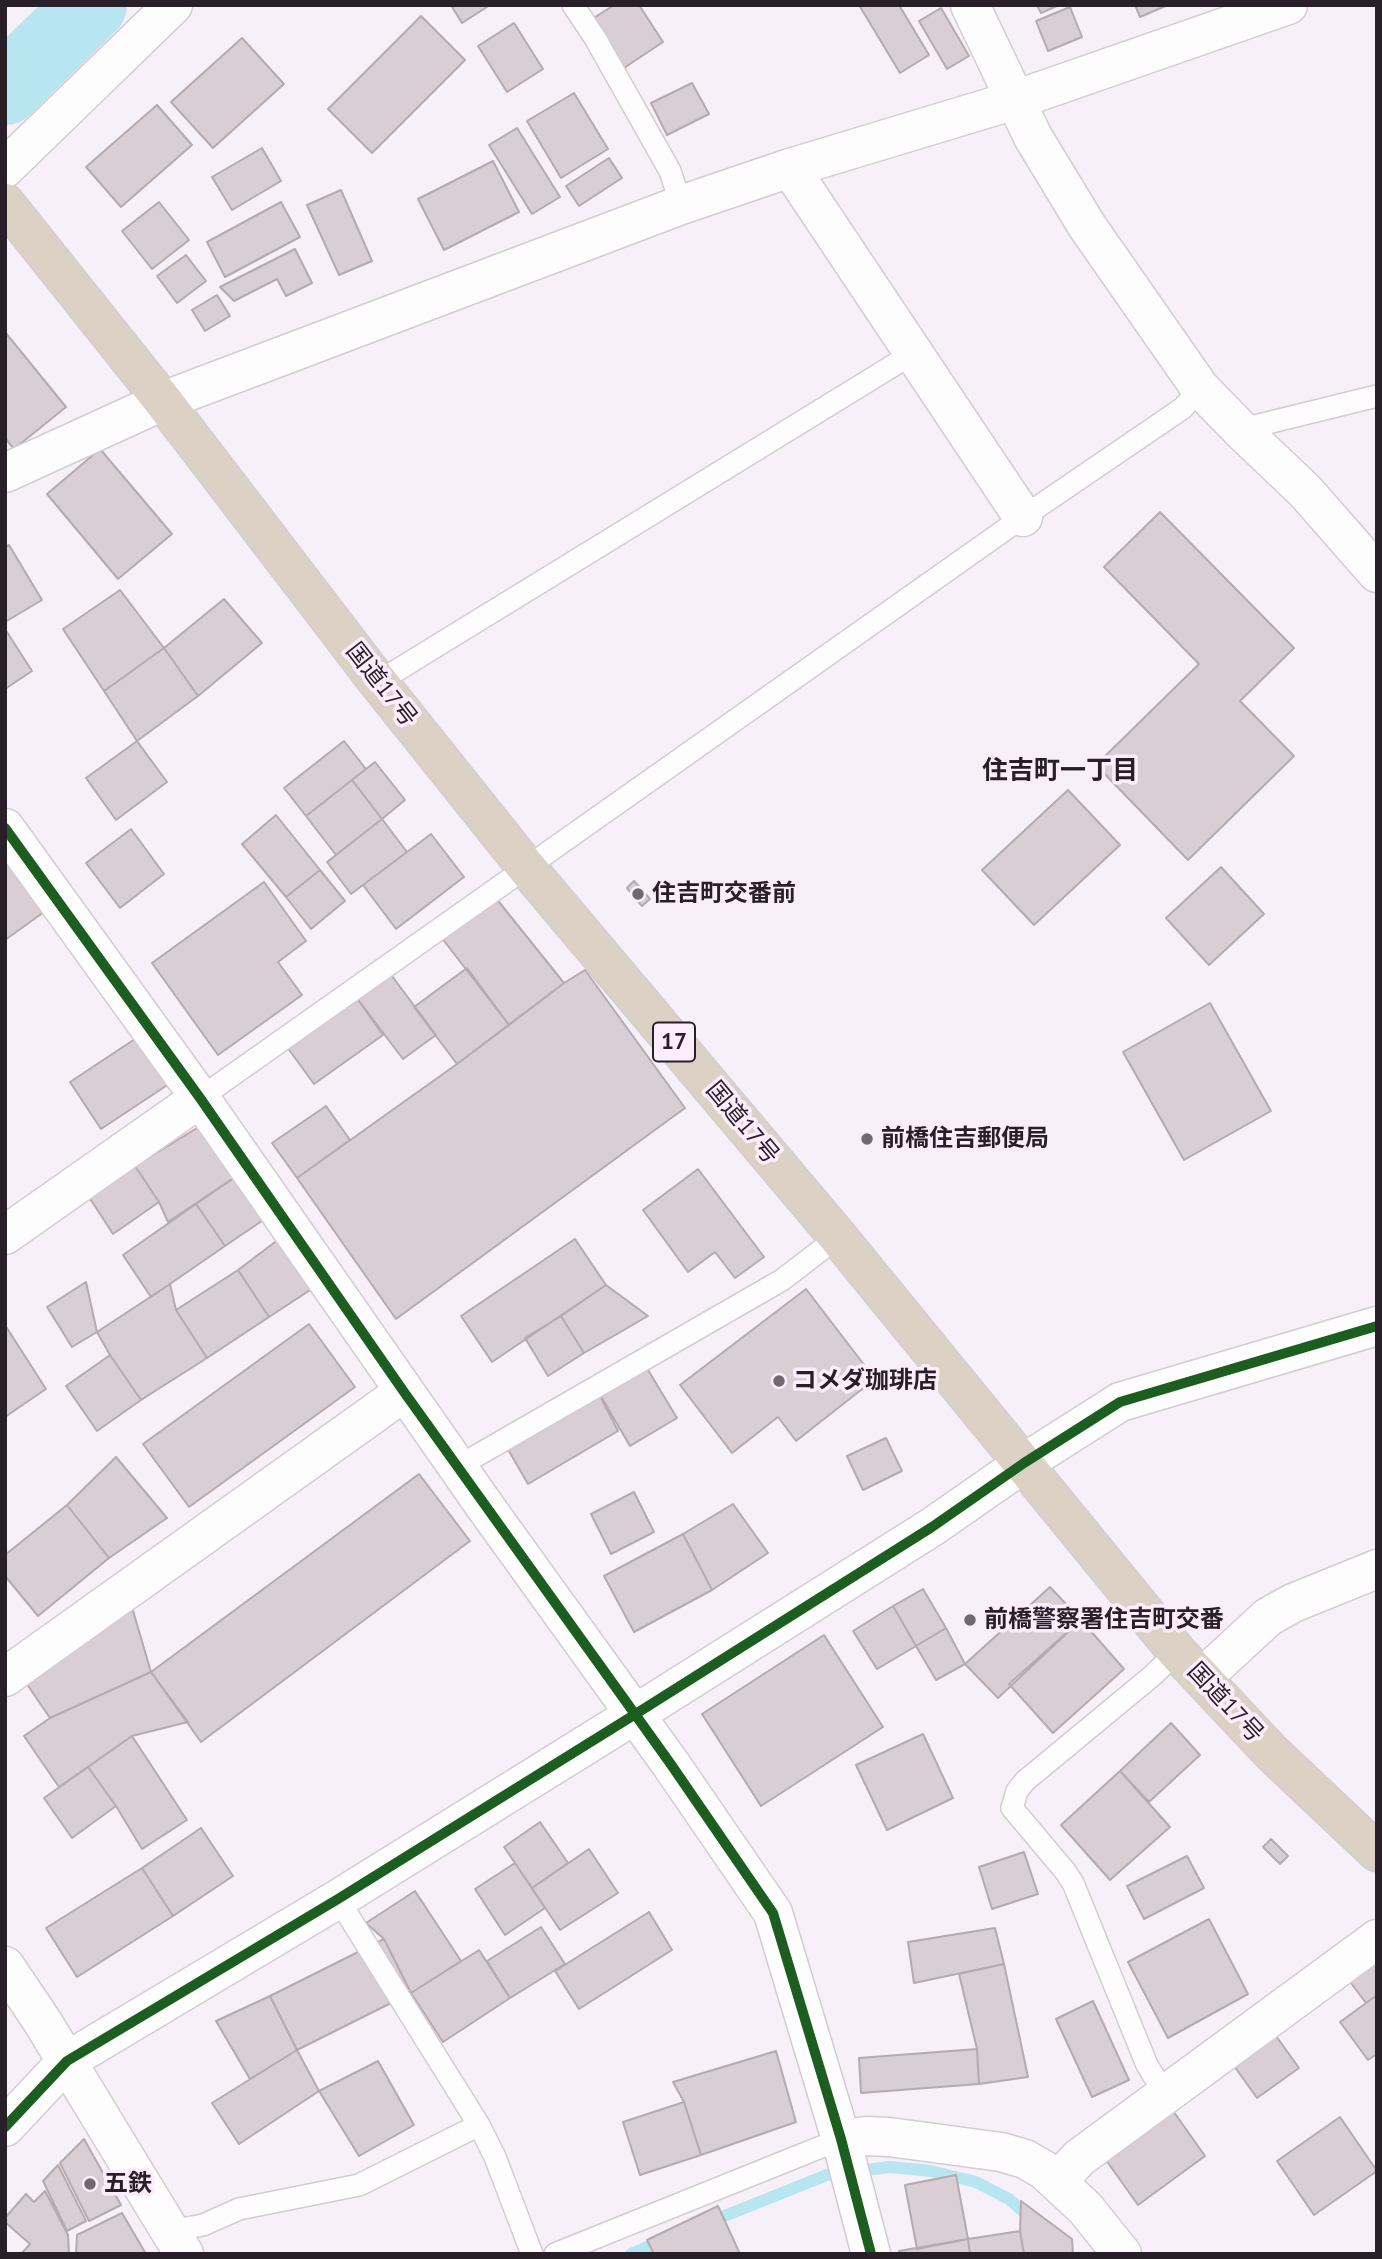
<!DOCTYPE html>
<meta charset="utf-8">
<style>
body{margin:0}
#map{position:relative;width:1382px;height:2259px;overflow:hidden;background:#f8f0f8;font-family:"PT Sans",sans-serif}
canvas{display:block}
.frame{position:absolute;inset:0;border:7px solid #281f28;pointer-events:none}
</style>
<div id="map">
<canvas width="1382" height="2259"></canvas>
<div class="frame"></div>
</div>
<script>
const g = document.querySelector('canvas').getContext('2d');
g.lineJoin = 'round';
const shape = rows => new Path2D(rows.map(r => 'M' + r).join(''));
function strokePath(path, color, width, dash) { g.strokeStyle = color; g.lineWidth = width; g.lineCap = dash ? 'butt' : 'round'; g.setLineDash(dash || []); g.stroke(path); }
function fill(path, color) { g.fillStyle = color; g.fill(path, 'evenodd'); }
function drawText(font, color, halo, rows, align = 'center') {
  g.font = font + ' "PT Sans","Noto Sans JP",sans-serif'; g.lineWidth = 7; g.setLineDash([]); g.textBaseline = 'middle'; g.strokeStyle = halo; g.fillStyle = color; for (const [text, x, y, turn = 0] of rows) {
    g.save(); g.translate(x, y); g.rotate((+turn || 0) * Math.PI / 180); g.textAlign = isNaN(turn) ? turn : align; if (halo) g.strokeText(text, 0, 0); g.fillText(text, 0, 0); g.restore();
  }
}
const stream = shape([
 [707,2223,827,2175,890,2167,931,2171,976,2182,1009,2199,1033,2220],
 [631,2254,664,2240]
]);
const river = shape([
 [5,89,91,5]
]);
const building = shape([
 [451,5,490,5,462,23,451,5],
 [614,5,639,5,663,42,621,70,589,21,614,5],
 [859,5,899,5,929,55,900,73,859,5],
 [1037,5,1059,5,1041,13,1037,5],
 [1135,5,1168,5,1140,17,1135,5],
 [1070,7,1082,37,1048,51,1036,21,1070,7],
 [941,8,969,56,947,69,919,21,941,8],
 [421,16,465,60,372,153,328,109,421,16],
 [514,23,543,69,507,92,478,46,514,23],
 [242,38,284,84,213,148,171,102,242,38],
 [692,83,709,114,667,135,651,103,692,83],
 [574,93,608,149,561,178,527,121,574,93],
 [157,105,192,145,121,207,86,167,157,105],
 [517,128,560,197,532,214,489,145,517,128],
 [262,148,281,181,232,210,212,177,262,148],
 [609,158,622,178,579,206,566,186,609,158],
 [493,161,519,212,444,250,418,199,493,161],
 [341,190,372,261,339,275,307,205,341,190],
 [159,202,189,240,152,269,122,231,159,202],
 [281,202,300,237,225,277,207,242,281,202],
 [295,249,312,283,286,296,277,279,234,301,220,287,295,249],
 [186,255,206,281,177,303,157,276,186,255],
 [217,295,230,316,205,331,192,310,217,295],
 [5,332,66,407,14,449,5,438,5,332],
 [100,449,172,534,118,579,47,494,100,449],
 [1160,512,1294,648,1240,701,1294,756,1188,860,1096,765,1199,664,1104,567,1160,512],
 [9,545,42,600,5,622,5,547,9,545],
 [120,590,164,648,104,691,63,629,120,590],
 [224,599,262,643,198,696,164,648,224,599],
 [5,629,32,671,5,689,5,629],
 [164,648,198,696,137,741,104,691,164,648],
 [137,741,167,782,116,820,86,778,137,741],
 [344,741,366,769,306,816,284,788,344,741],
 [375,762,405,800,382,819,352,780,375,762],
 [352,780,382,819,336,855,306,816,352,780],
 [1068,790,1120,845,1034,925,982,870,1068,790],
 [276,815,320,870,286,897,242,844,276,815],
 [382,819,407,852,351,894,327,862,382,819],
 [131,829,164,874,120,908,86,863,131,829],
 [431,834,464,877,396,929,363,885,431,834],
 [5,853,51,907,5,940,5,853],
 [1221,867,1264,914,1209,965,1166,918,1221,867],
 [320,870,345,901,311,929,286,897,320,870],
 [634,881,650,899,642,906,627,888,634,881],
 [264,882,306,941,278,962,302,995,218,1055,152,963,264,882],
 [491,892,564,983,509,1025,438,933,491,892],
 [467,968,509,1025,457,1064,414,1007,467,968],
 [585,970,685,1108,396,1319,297,1178,457,1064,564,983,585,970],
 [389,972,436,1035,403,1059,356,997,389,972],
 [356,997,383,1035,314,1084,287,1047,356,997],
 [1210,1003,1271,1111,1184,1160,1123,1052,1210,1003],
 [141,1035,172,1082,101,1129,70,1082,141,1035],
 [326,1106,350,1140,297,1178,272,1143,326,1106],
 [215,1117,250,1167,168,1222,159,1202,135,1166,215,1117],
 [135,1166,159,1202,113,1234,89,1197,135,1166],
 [250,1167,278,1210,225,1246,196,1204,250,1167],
 [698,1169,764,1257,735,1278,715,1252,688,1272,643,1210,698,1169],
 [196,1204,225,1246,151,1297,123,1255,196,1204],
 [291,1230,327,1279,269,1317,238,1270,291,1230],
 [575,1239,606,1285,492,1362,461,1316,575,1239],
 [238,1270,269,1317,207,1358,176,1310,238,1270],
 [86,1282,97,1332,72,1347,47,1307,86,1282],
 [170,1284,176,1310,207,1358,141,1400,110,1355,97,1332,170,1284],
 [606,1285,648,1316,584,1353,561,1316,606,1285],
 [806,1289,875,1379,796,1441,778,1417,732,1453,680,1385,806,1289],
 [561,1316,584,1353,548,1376,525,1338,561,1316],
 [309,1324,355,1387,189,1507,143,1444,309,1324],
 [5,1325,46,1389,5,1417,5,1325],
 [110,1355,141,1400,97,1431,66,1386,110,1355],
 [642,1360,677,1418,630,1446,596,1388,642,1360],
 [596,1388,618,1431,528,1484,502,1439,596,1388],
 [886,1438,902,1471,863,1490,847,1456,886,1438],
 [116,1457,167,1518,109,1558,67,1505,116,1457],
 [419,1474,470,1541,201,1742,151,1672,419,1474],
 [634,1492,654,1532,611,1554,591,1514,634,1492],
 [733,1504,768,1553,712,1590,683,1534,733,1504],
 [67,1505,109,1558,38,1616,5,1576,5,1555,67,1505],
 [683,1534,712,1590,634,1632,604,1576,683,1534],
 [1050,1587,1081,1620,998,1698,965,1664,1050,1587],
 [923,1589,946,1628,916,1646,893,1606,923,1589],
 [129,1597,151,1672,50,1718,20,1674,129,1597],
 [893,1606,916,1646,877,1669,853,1631,893,1606],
 [1081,1620,1124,1669,1053,1733,1009,1684,1081,1620],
 [946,1628,965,1664,936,1680,916,1646,946,1628],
 [824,1635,883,1727,761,1806,702,1714,824,1635],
 [151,1672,188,1722,132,1736,59,1787,24,1736,50,1718,151,1672],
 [1171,1723,1200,1755,1149,1802,1120,1771,1171,1723],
 [923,1734,953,1798,887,1830,856,1765,923,1734],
 [132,1736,187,1820,142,1849,116,1806,88,1767,132,1736],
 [88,1767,116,1806,72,1838,44,1798,88,1767],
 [1120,1771,1170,1827,1110,1880,1061,1825,1120,1771],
 [540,1822,568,1863,532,1888,504,1847,540,1822],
 [201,1828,233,1876,173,1916,142,1868,201,1828],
 [1271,1839,1288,1856,1280,1864,1263,1847,1271,1839],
 [589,1849,618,1893,560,1930,532,1888,589,1849],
 [1024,1852,1038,1894,992,1909,979,1867,1024,1852],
 [1187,1856,1204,1888,1144,1919,1127,1886,1187,1856],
 [515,1863,545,1908,505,1935,475,1889,515,1863],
 [142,1868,173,1916,77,1977,46,1928,142,1868],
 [415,1891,461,1961,411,1993,384,1939,366,1923,415,1891],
 [649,1912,672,1950,579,2009,555,1971,649,1912],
 [1209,1919,1248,1994,1168,2038,1128,1962,1209,1919],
 [541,1927,565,1964,510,1998,487,1961,541,1927],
 [995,1928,1004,1964,914,1983,908,1942,995,1928],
 [384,1939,411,1993,297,2050,270,1996,384,1939],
 [1377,1945,1377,1995,1366,2003,1342,1971,1377,1945],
 [479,1950,510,1998,443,2042,411,1993,479,1950],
 [1004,1964,1028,2077,979,2084,977,2049,959,1974,1004,1964],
 [1377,1995,1377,2054,1368,2060,1340,2022,1377,1995],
 [270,1996,297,2050,250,2079,216,2021,270,1996],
 [1093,2001,1129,2080,1092,2097,1056,2019,1093,2001],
 [1266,2022,1299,2068,1257,2098,1224,2052,1266,2022],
 [977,2049,979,2084,861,2093,859,2058,977,2049],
 [297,2050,319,2091,239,2144,212,2103,297,2050],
 [776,2051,796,2122,701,2155,684,2102,673,2082,776,2051],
 [378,2061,414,2125,359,2156,319,2091,378,2061],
 [1159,2091,1205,2156,1138,2205,1091,2139,1159,2091],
 [684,2102,701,2155,640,2175,623,2122,684,2102],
 [1340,2117,1377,2171,1314,2215,1277,2161,1340,2117],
 [84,2139,121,2205,89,2221,60,2163,84,2139],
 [58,2165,86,2221,67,2231,43,2181,58,2165],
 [956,2175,968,2239,917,2249,905,2185,956,2175],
 [45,2191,68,2235,69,2254,21,2254,30,2244,5,2222,5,2218,26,2194,34,2202,45,2191],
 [1021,2201,1072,2239,1073,2254,1024,2254,1020,2231,1021,2201],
 [718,2206,740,2254,654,2254,647,2240,718,2206],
 [122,2213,146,2254,76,2254,77,2235,122,2213],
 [1020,2231,1024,2254,970,2254,968,2239,1020,2231],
 [968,2239,970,2254,899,2254,899,2251,968,2239]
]);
const lane = shape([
 [573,5,595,38,670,171,681,205],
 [1245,434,1259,425,1377,396],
 [378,682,912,354],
 [200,1098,1023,517,1183,408,1200,388],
 [457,1467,782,1280,838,1237],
 [338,1899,479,2125,495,2157,532,2254],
 [1166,2096,1147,2065,1073,1883,1065,1871,1012,1808,1017,1791,1025,1781,1152,1676,1177,1652],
 [170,2231,203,2225,239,2209,359,2185,479,2125],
 [555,2254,841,2139]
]);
const street = shape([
 [970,5,1033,137,1087,226,1200,388,1245,434,1305,491,1377,573],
 [5,168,173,5],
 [790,168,1023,517],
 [5,828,200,1098,484,1505],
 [5,1235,200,1098],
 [5,1677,404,1392],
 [1202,1678,1268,1617,1293,1603,1377,1569],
 [5,1966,42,2021,184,2254],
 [841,2139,866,2136,889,2137,1001,2152,1025,2159,1044,2170,1085,2208,1122,2254],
 [1058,2181,1079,2158,1377,1939]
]);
const secondary = shape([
 [5,473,163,401,681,205,790,168,1015,100,1288,5],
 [484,1505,670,1763,773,1913,841,2139,871,2254],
 [5,2127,67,2061,338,1899,634,1715,932,1527,1024,1463,1120,1402,1377,1326]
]);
const highway = shape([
 [5,203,163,401,378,682,526,867,838,1237,1177,1652,1272,1753,1377,1852]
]);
const cycleway = shape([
 [5,828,200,1098,404,1392,670,1763,773,1913,841,2139,871,2254],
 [5,2127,67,2061,338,1899,634,1715,932,1527,1024,1463,1120,1402,1377,1326]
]);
const markers = [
 [638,894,7,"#716871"],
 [867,1139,7,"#716871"],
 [779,1381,7,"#716871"],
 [970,1620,7,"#716871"],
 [90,2184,7,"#716871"]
];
const shields = [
 [674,1042,42]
];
const shieldNames = [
 ["17",674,1042]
];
const streetNames = [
 ["国道17号",381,685,52],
 ["国道17号",742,1123,50],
 ["国道17号",1225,1703,47]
];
const poiNames = [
 ["住吉町交番前",652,894],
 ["前橋住吉郵便局",881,1139],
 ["コメダ珈琲店",793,1381],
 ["前橋警察署住吉町交番",984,1620],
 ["五鉄",104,2184]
];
const neighbourhoodNames = [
 ["住吉町一丁目",1060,772]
];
strokePath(stream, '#b8e6f0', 12);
strokePath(river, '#b8e6f0', 72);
fill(building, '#d8ced4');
strokePath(building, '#b4aaaf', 2);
strokePath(lane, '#d4ccd4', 24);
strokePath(street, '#d4ccd4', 41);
strokePath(secondary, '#d4ccd4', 41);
strokePath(highway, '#d2cdd2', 41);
strokePath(lane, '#fefdfe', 21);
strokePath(street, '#fefdfe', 38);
strokePath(secondary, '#fefdfe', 38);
strokePath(highway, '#dcd1c5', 38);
strokePath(cycleway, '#1b5e20', 10);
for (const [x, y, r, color] of markers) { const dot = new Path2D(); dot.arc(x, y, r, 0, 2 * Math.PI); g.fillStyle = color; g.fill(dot); strokePath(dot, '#fbedfc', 2.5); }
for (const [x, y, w] of shields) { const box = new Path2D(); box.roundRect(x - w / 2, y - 19.5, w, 39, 5); g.fillStyle = '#fbedfc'; g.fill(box); strokePath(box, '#281f28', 2); }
drawText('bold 23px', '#281f28', null, shieldNames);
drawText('24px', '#281f28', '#fbedfc', streetNames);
drawText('bold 24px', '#281f28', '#fbedfc', poiNames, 'left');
drawText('bold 26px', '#281f28', '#fbedfc', neighbourhoodNames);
</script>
